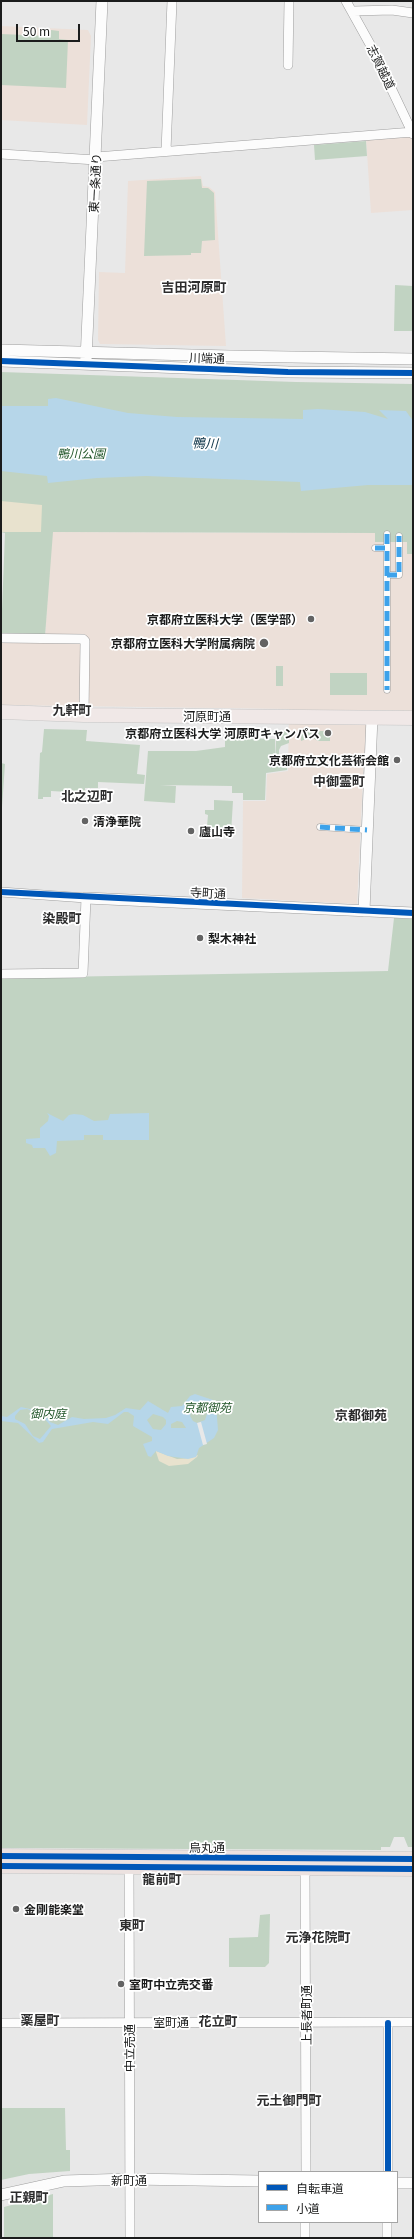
<!DOCTYPE html>
<meta charset="utf-8">
<style>
body{margin:0}
#map{position:relative;width:414px;height:2239px;overflow:hidden;background:#e8e8e8;font-family:Georgia,"Noto Sans JP",serif}
canvas{display:block}
.frame{position:absolute;inset:0;border:2px solid #1b1c1c;pointer-events:none}
.legend{position:absolute;left:258px;top:2171px;width:140px;height:52px;box-sizing:border-box;background:#fff;border:1px solid #a4a4a4;margin:0;padding:5px 7px;list-style:none;font-size:12px;color:#1b1c1c}
.legend li{display:flex;align-items:center;gap:8px;height:20px}
.legend b{width:20px;border:1px solid #a4a4a4}
.scale{position:absolute;left:16px;top:24px;width:64px;height:18px;box-sizing:border-box;border:2px solid #1b1c1c;border-top:0;padding-left:5px;font-size:12px;line-height:14px;white-space:nowrap;color:#1b1c1c;-webkit-text-stroke:3px #fff;paint-order:stroke}
</style>
<div id="map">
<canvas width="414" height="2239"></canvas>
<div class="frame"></div>
<ul class="legend">
<li><b style="height:5px;background:#0057b8"></b>自転車道</li>
<li><b style="height:5px;background:#3da2ea"></b>小道</li>
</ul>
<div class="scale">50 m</div>
</div>
<script>
const g = document.querySelector('canvas').getContext('2d');
g.lineJoin = 'round';
function fill(path, color) { g.fillStyle = color; g.fill(path, 'evenodd'); }
const shape = rows => new Path2D(rows.map(r => 'M' + r).join(''));
function strokePath(path, color, width, dash) { g.strokeStyle = color; g.lineWidth = width; g.lineCap = dash ? 'butt' : 'round'; g.setLineDash(dash || []); g.stroke(path); }
function drawText(font, color, halo, rows, align = 'center') {
  g.font = font + ' Georgia,"Noto Sans JP",serif'; g.lineWidth = 3.5; g.setLineDash([]); g.textBaseline = 'middle'; g.strokeStyle = halo; g.fillStyle = color; for (const [text, x, y, turn = 0] of rows) {
    g.save(); g.translate(x, y); g.rotate((+turn || 0) * Math.PI / 180); g.textAlign = isNaN(turn) ? turn : align; if (halo) g.strokeText(text, 0, 0); g.fillText(text, 0, 0); g.restore();
  }
}
const education = shape([
 [1,26,88,30,91,36,87,125,1,120],
 [409,134,413,142,413,210,371,213,366,138],
 [201,176,203,186,209,187,215,192,226,346,100,344,98,340,99,272,125,273,128,181],
 [52,532,375,533,375,542,407,542,407,554,413,554,413,711,370,710,364,756,357,904,242,898,243,801,266,801,267,774,288,771,289,709,1,705,1,635,45,636]
]);
const green = shape([
 [51,30,59,31,59,39,68,40,66,88,1,85,1,34,50,36],
 [366,141,367,156,315,160,314,145],
 [201,179,202,188,208,188,214,193,215,240,202,241,201,253,191,253,191,255,144,256,147,181],
 [395,285,413,286,413,331,394,331],
 [1,372,296,382,413,384,413,554,407,554,407,542,375,542,375,533,53,532,45,636,1,635,5,533,1,532],
 [276,666,283,666,283,686,276,686],
 [330,673,367,673,367,695,330,695],
 [44,729,87,730,86,741,140,745,137,774,145,775,144,784,98,782,98,788,85,788,85,793,51,791,51,797,43,797,43,799,38,799,40,753,42,752],
 [276,731,289,731,289,738,287,738,289,739,289,743,281,746,279,750,279,757,285,762,282,764,276,764],
 [301,731,330,731,330,741,318,741,311,737,301,741],
 [225,738,275,739,276,764,287,765,287,770,266,773,265,800,243,800,243,793,232,793,232,786,160,785,176,786,175,803,144,801,148,751,196,751,225,747],
 [1,763,5,764,2,807,1,807],
 [214,800,233,801,231,833,203,831,203,826,207,826,208,815,205,814,205,810,214,810],
 [394,918,413,919,413,1847,408,1847,404,1837,394,1837,390,1847,381,1847,381,1850,1,1848,1,978,388,971],
 [270,1914,269,1963,265,1967,229,1967,229,1938,258,1937,260,1915],
 [1,2108,65,2108,66,2150,70,2150,70,2171,29,2174,1,2180],
 [53,2194,53,2238,4,2238,4,2207]
]);
const sand = shape([
 [1,501,42,505,41,532,1,532],
 [156,1452,156,1451,177,1459,191,1458,198,1455,197,1457,188,1464,169,1466,159,1461]
]);
const water = shape([
 [56,398,128,413,177,417,303,419,303,410,318,409,365,412,388,419,379,410,406,411,413,421,413,485,368,485,301,491,300,482,146,476,97,478,48,483,47,476,1,471,1,406,48,406,48,399],
 [47,1113,63,1121,69,1115,74,1114,83,1115,94,1121,108,1120,110,1114,149,1113,149,1140,103,1140,103,1135,84,1135,84,1140,57,1141,56,1153,50,1156,45,1148,33,1148,32,1145,26,1143,26,1139,40,1138,40,1128,48,1121,49,1116],
 [195,1394,213,1400,216,1405,218,1430,214,1438,199,1448,196,1457,188,1459,168,1456,156,1451,151,1457,148,1456,143,1444,152,1441,152,1437,133,1426,134,1416,128,1412,124,1412,108,1424,93,1422,52,1429,43,1442,39,1443,18,1423,1,1421,1,1416,7,1417,21,1407,43,1412,50,1422,58,1425,72,1417,84,1419,106,1418,115,1415,126,1408,140,1410,148,1401,168,1413,171,1407,182,1406,190,1396],
 [198,1405,206,1410,207,1414,205,1420,197,1423,193,1421,190,1416,193,1406],
 [27,1409,41,1415,51,1426,40,1439,33,1436,25,1424,15,1419,15,1416,20,1410],
 [153,1414,163,1417,166,1420,166,1424,161,1430,153,1429,147,1420],
 [177,1421,182,1422,186,1428,171,1428,171,1424]
]);
const pier = shape([
 [201,1422,207,1444,203,1445,197,1423]
]);
const pedestrian = shape([
 [387,534,387,548],
 [375,548,387,548,387,690],
 [387,575,399,575,399,536],
 [320,827,367,830]
]);
const minor = shape([
 [346,1,371,46,413,134],
 [354,11,392,10,413,13],
 [288,65,289,1],
 [166,151,172,1],
 [1,154,96,160],
 [96,157,413,132],
 [1,638,83,639,85,641,84,715],
 [1,892,86,898,83,973,1,974],
 [129,1861,130,2238],
 [305,1863,306,2172],
 [1,2023,413,2022],
 [388,2023,388,2172],
 [305,2238,305,2222],
 [387,2238,387,2222]
]);
const tertiary = shape([
 [1,350,230,356,413,359],
 [86,360,102,1],
 [1,361,288,372,413,373],
 [86,898,413,913],
 [364,911,372,717],
 [397,2183,413,2183],
 [1,2195,64,2181,129,2179,259,2181]
]);
const primary = shape([
 [1,712,84,715,413,718]
]);
const trunk = shape([
 [1,1856,413,1859],
 [1,1866,413,1869]
]);
const quiet = shape([
 [387,534,387,548],
 [375,548,387,548,387,690],
 [387,575,399,575,399,536],
 [320,827,367,830]
]);
const cycleway = shape([
 [1,361,288,372,413,373],
 [1,892,413,913],
 [1,1856,413,1859],
 [1,1866,413,1869],
 [388,2023,388,2172]
]);
const markers = [
 [311,619,4,"#636363"],
 [264,643,5,"#636363"],
 [328,733,4,"#636363"],
 [397,760,4,"#636363"],
 [85,821,4,"#636363"],
 [191,831,4,"#636363"],
 [200,938,4,"#636363"],
 [16,1909,4,"#636363"],
 [121,1984,4,"#636363"]
];
const streetNames = [
 ["志賀越道",381,67,64],
 ["東一条通り",95,183,-87],
 ["川端通",207,358,2],
 ["河原町通",207,716],
 ["寺町通",208,893,3],
 ["烏丸通",207,1847],
 ["上長者町通",306,2015,-90],
 ["室町通",171,2022],
 ["中立売通",129,2048,-90],
 ["新町通",129,2180]
];
const parkNames = [
 ["鴨川公園",81,453],
 ["京都御苑",207,1407],
 ["御内庭",48,1413]
];
const poiNames = [
 ["京都府立医科大学（医学部）",303,619,"right"],
 ["京都府立医科大学附属病院",255,643,"right"],
 ["京都府立医科大学 河原町キャンパス",320,733,"right"],
 ["京都府立文化芸術会館",389,760,"right"],
 ["清浄華院",93,821],
 ["廬山寺",199,831],
 ["梨木神社",208,938],
 ["金剛能楽堂",24,1909],
 ["室町中立売交番",129,1984]
];
const neighbourhoodNames = [
 ["吉田河原町",194,287],
 ["九軒町",72,710],
 ["中御霊町",339,781],
 ["北之辺町",87,796],
 ["染殿町",62,918],
 ["京都御苑",361,1415],
 ["龍前町",162,1879],
 ["東町",132,1925],
 ["元浄花院町",318,1937],
 ["薬屋町",40,2020],
 ["花立町",218,2021],
 ["元土御門町",289,2100],
 ["正親町",29,2197]
];
const waterNames = [
 ["鴨川",205,443,2]
];
fill(education, '#ece0d9');
fill(green, '#c1d3c2');
fill(sand, '#e8e2ce');
fill(water, '#b6d6e9');
fill(pier, '#e8e8e8');
strokePath(pedestrian, '#9e9e9e', 7);
strokePath(minor, '#9e9e9e', 10);
strokePath(tertiary, '#9e9e9e', 12);
strokePath(primary, '#c5c5c5', 15);
strokePath(trunk, '#c5c5c5', 15);
strokePath(pedestrian, '#fcfcfc', 6);
strokePath(minor, '#fcfcfc', 9);
strokePath(tertiary, '#fcfcfc', 11);
strokePath(primary, '#f0e8e7', 14);
strokePath(trunk, '#ece2e0', 14);
strokePath(quiet, '#3da2ea', 5, [10, 5]);
strokePath(cycleway, '#0057b8', 6);
for (const [x, y, r, color] of markers) { const dot = new Path2D(); dot.arc(x, y, r, 0, 2 * Math.PI); g.fillStyle = color; g.fill(dot); strokePath(dot, '#fff', 1.5); }
drawText('12px', '#1b1c1c', '#fff', streetNames);
drawText('italic 12px', '#1f5427', '#fff', parkNames);
drawText('bold 12px', '#1b1c1c', '#fff', poiNames, 'left');
drawText('bold 13px', '#2c2c2d', '#fff', neighbourhoodNames);
drawText('italic 13px', '#10364a', '#fff', waterNames);
</script>
